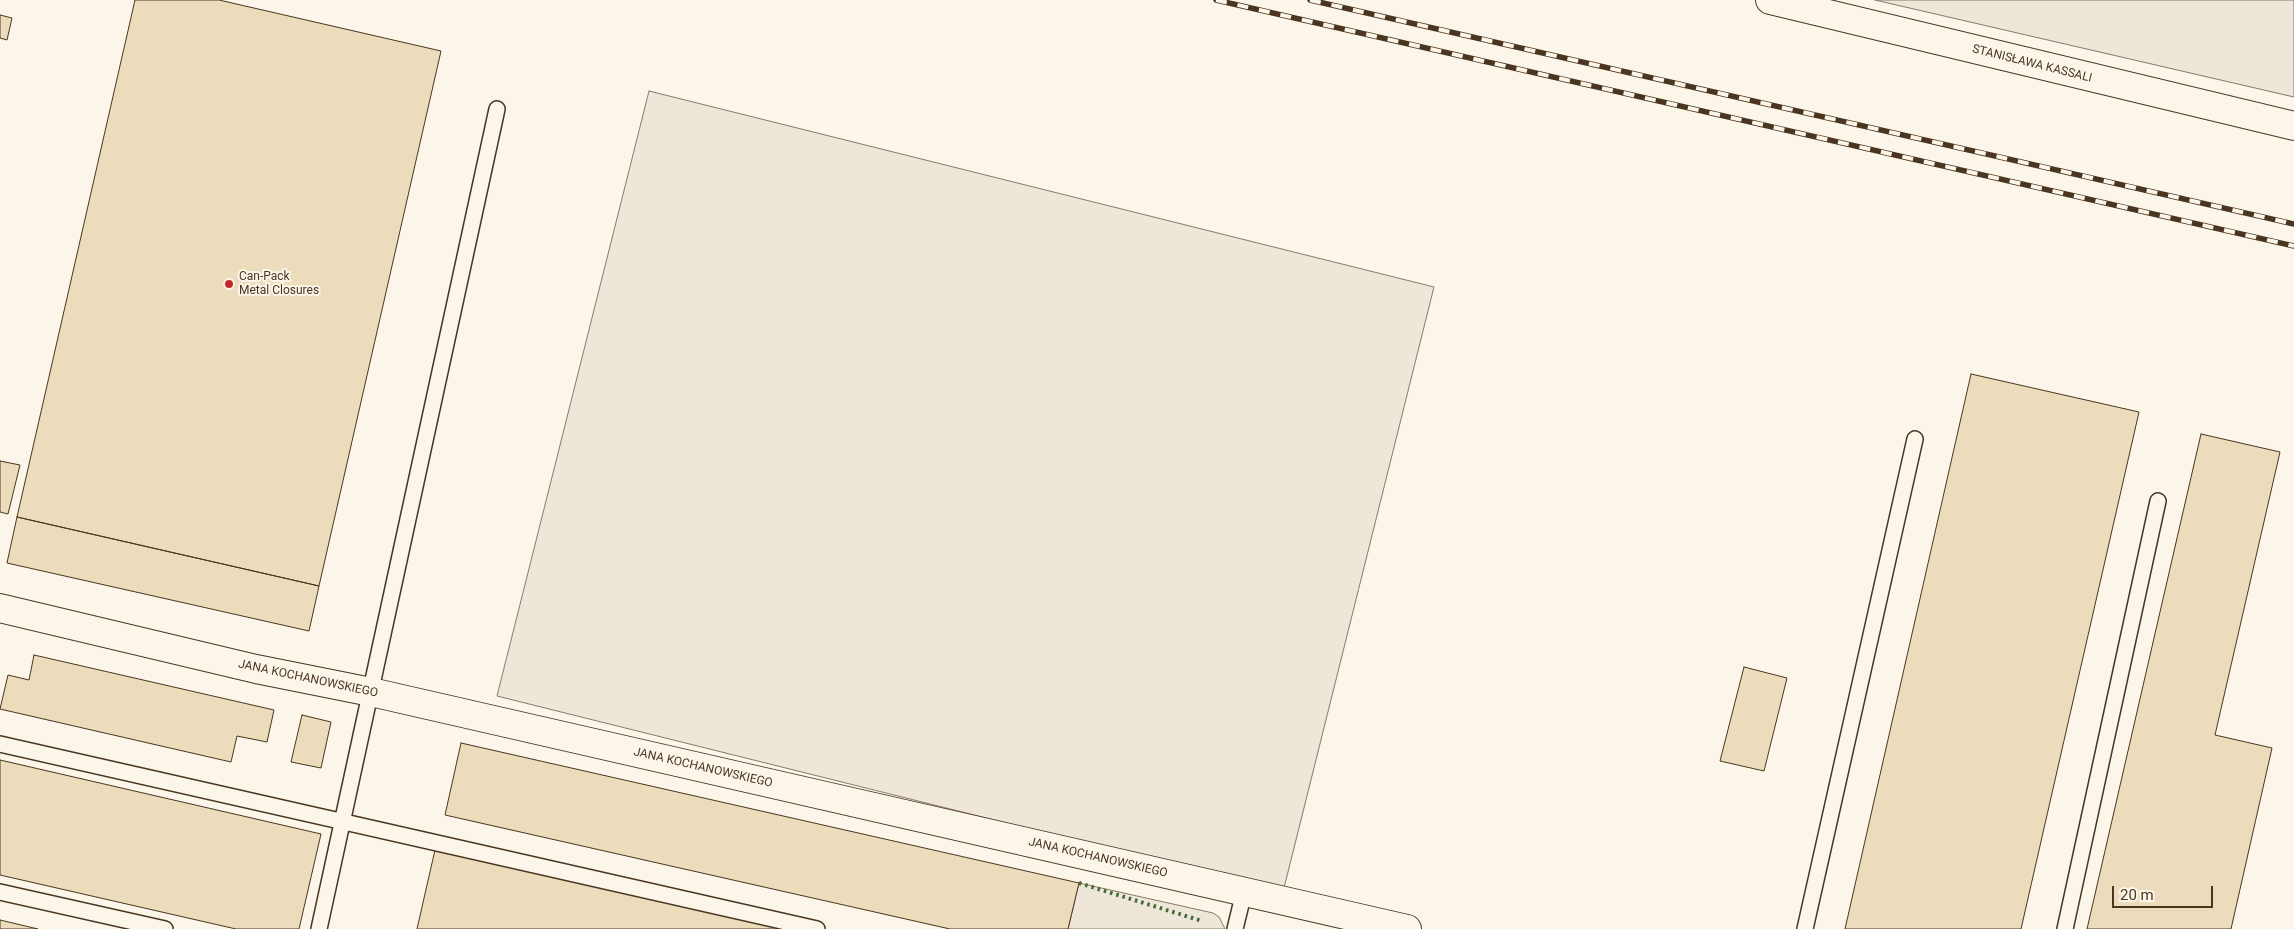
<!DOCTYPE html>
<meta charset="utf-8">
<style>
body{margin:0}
#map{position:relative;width:2294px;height:929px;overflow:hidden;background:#fbf6e9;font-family:Roboto,sans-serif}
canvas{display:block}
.scale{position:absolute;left:2112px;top:886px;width:101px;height:22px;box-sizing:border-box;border:2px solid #4a3520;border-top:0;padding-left:6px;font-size:15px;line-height:18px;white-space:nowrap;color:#4a3520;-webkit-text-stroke:4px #fbf6e9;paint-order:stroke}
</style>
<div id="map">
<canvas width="2294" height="929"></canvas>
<div class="scale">20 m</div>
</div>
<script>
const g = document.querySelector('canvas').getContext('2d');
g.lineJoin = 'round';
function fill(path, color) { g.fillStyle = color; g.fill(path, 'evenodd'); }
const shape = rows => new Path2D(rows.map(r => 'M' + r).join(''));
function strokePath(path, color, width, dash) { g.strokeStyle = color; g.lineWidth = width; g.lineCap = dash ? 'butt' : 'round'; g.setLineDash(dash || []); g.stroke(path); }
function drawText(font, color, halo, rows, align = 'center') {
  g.font = font + ' Roboto,sans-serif'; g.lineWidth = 4; g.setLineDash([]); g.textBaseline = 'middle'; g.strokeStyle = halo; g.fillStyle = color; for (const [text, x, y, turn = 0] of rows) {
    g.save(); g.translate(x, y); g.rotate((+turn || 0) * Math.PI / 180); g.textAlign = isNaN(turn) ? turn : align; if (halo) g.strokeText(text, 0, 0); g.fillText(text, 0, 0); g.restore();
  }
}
const green = shape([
 [1875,0,2294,0,2294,97,1875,0],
 [649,91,1434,287,1283,892,497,696,649,91],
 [1079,883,1213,913,1219,917,1225,929,1068,929,1079,883]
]);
const building = shape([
 [135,0,219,0,441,51,319,586,17,517,135,0],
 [0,15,12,18,7,40,0,38,0,15],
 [1971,374,2139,412,2021,929,1845,929,1971,374],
 [2201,434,2280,452,2215,735,2272,748,2231,929,2087,929,2201,434],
 [0,461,20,465,8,514,0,512,0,461],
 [17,517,319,586,309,631,7,563,17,517],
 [34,655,274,710,267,742,237,736,231,762,0,709,8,675,29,680,34,655],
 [1744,667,1787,678,1764,771,1720,761,1744,667],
 [302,715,331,722,321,768,291,762,302,715],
 [461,743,1079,883,1068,929,950,929,445,815,461,743],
 [0,760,321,834,299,929,236,929,0,875,0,760],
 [435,850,794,929,417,929,435,850],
 [0,920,38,929,0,929,0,920]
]);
const service = shape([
 [0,744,817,929],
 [0,892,165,929],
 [319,929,497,109],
 [1235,929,1244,892],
 [1805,929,1915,439],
 [2065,929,2158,501]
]);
const minor = shape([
 [1770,0,2294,126],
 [0,608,256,669,371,692,1407,929]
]);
const rail = shape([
 [1216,0,2294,246],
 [1310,0,2294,224]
]);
const hedge = shape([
 [1079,883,1202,921]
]);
const markers = [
 [229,284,5,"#c62828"]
];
const streetNames = [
 ["STANISŁAWA KASSALI",2032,64,14],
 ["JANA KOCHANOWSKIEGO",308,679,12],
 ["JANA KOCHANOWSKIEGO",703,768,13],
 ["JANA KOCHANOWSKIEGO",1098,858,13]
];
const poiNames = [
 ["Can-Pack",239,277],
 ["Metal Closures",239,291]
];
fill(green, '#ede6d9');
strokePath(green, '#887966', 1);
fill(building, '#ecdcbc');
strokePath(building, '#4a3520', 1);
strokePath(service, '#4a3520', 18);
strokePath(minor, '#4a3520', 30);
strokePath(service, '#fbf6e9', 15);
strokePath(minor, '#fbf6e9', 28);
strokePath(rail, '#4a3520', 5.5);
strokePath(rail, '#fbf6e9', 4, [11]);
strokePath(hedge, '#436837', 4, [2.5, 4]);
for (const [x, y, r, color] of markers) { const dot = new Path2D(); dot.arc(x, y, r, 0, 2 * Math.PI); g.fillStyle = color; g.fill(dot); strokePath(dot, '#fbf6e9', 2); }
drawText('12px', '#4a3520', '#fbf6e9', streetNames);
drawText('12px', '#4a3520', '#fbf6e9', poiNames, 'left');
</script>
